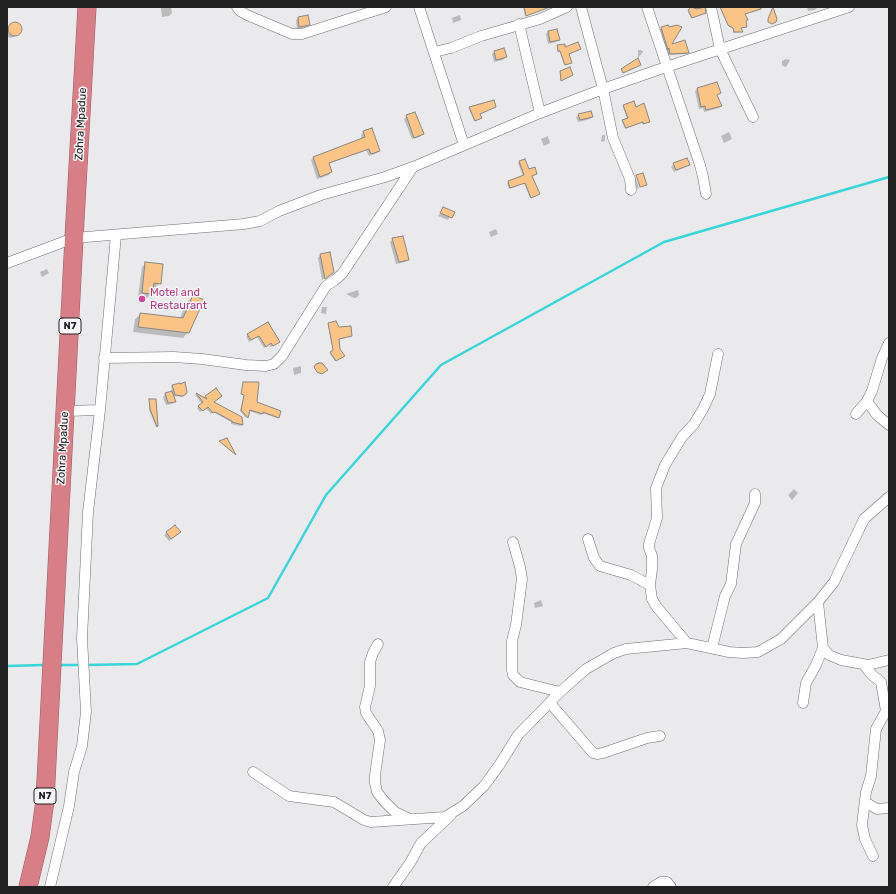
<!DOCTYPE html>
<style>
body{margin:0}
#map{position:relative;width:896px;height:894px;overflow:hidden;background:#eaeaec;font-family:Rubik,sans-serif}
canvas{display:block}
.frame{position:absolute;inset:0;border:8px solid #212122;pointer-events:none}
</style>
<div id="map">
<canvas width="896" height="894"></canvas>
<div class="frame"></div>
</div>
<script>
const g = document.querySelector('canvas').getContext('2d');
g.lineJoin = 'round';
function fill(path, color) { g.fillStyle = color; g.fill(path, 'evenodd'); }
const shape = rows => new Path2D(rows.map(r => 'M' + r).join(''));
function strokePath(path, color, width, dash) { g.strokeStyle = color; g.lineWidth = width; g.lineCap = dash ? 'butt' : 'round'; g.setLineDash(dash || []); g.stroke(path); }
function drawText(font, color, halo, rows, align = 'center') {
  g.font = font + ' Rubik,sans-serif'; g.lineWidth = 3; g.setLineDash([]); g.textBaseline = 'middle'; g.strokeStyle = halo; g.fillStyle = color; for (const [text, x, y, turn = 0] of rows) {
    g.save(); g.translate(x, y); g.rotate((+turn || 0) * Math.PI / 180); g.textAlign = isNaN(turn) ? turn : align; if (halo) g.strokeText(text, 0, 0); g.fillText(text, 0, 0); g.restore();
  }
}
const shadow = shape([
 [162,7,171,7,172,13,169,16,162,17,161,8],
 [523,7,538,7,540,11,525,16],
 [695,7,703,7,705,13,691,18,688,12,691,8],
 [734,7,766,7,744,14,746,27,740,28,741,32,733,33,733,29,728,26,726,21],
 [807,7,818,7,815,10,808,11],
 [460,15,461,20,453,23,452,18],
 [307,17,309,24,306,27,297,29,296,20,298,18],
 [14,23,18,24,20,27,20,31,14,37,10,38,7,36,7,29],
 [668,26,670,46,688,52,687,54,668,55,668,49,667,50,660,29],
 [548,31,559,40,556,42,548,44,546,34],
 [558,46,564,49,580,49,568,55,570,63,564,65,560,52,557,52],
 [638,50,641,50,643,52,638,58],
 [494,52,506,57,503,60,494,62,492,54],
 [786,59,790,60,786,67,783,66,782,65,782,61],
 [698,89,720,93,716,96,721,106,719,108,704,112,703,108,699,109,695,91],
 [643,104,649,122,643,124,642,122,625,129,622,122,627,119,623,107,624,106,635,108],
 [495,107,479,114,480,119,474,121,469,109],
 [579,115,592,117,590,119,578,122,576,117],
 [407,116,422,134,420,137,412,139,404,119],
 [371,129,379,151,377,153,369,156,366,150,328,164,331,172,329,175,317,179,311,160,313,158,362,139,361,135,363,132],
 [729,132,732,139,724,143,721,136],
 [602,135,605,135,605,141,601,142],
 [548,136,550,143,544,146,541,139],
 [525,160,529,171,536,174,531,177,538,194,530,198,524,183,509,189,507,183,523,176,518,163],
 [674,164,689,165,686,167,674,172,671,167],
 [635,177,639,188,637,189,634,179],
 [443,208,453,212,448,220,438,216],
 [496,229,498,234,491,237,489,232],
 [393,239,408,259,405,262,396,264,390,242],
 [320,255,330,275,322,280,318,258],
 [146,263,160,283,156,287,152,287,151,294,147,298,138,297,142,267],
 [47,269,49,273,42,277,40,272],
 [358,290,359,295,356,298,354,298,346,294],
 [193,296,188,332,183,338,133,332,135,319,141,314,180,318,187,302],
 [322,307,327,307,326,314,321,313],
 [267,323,279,342,271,347,269,344,264,348,257,337,249,342,246,336],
 [329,324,338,328,351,336,338,340,339,349,343,357,335,361,330,354,333,351,328,325],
 [301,366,301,373,294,375,293,368],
 [244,383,256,402,278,417,277,418,262,413,261,415,249,411,246,418,240,411,244,395,241,395],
 [172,386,186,394,182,397,173,396,175,401,172,404,166,405,163,397,165,394,173,392,171,387],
 [196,394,204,398,206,397,213,403,241,418,242,425,240,426,231,424,231,422,213,412,211,414,206,408,200,412,197,408,202,404,195,395],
 [149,400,157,426,156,427,149,410],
 [794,489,798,493,792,500,788,495],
 [175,526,177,534,169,541,164,535],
 [541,600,543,606,535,608,534,603]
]);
const stream = shape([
 [57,665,80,665],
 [85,665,137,664,268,598,326,495,441,365,664,242,889,177],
 [7,666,44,665]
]);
const building = shape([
 [524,7,550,7,526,16,524,7],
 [691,7,697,9,705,7,706,13,692,18,688,10,691,7],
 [720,7,761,7,761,9,745,14,748,20,746,21,747,27,741,28,743,32,734,32,733,28,728,25,720,7],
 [773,7,777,19,776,22,772,24,768,22,768,19,773,7],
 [308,15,310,25,299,27,298,17,308,15],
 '8 29a7 7 0 1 1 14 0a7 7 0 1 1-14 0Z',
 [668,25,669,27,677,25,682,27,672,44,685,40,689,53,670,54,669,48,668,50,661,27,668,25],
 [557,29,560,40,550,42,548,31,557,29],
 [578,42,581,49,569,54,572,63,565,65,560,51,558,51,557,45,565,44,565,47,578,42],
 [504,48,507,57,496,60,494,51,504,48],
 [638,58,641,65,623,73,621,69,638,58],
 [570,67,573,75,561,81,560,71,570,67],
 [717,82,721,93,717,95,722,106,706,110,705,106,701,107,697,88,717,82],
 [494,100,496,107,480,114,482,118,475,121,469,107,494,100],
 [634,101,636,107,644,103,650,122,643,124,643,122,626,128,622,120,628,118,623,105,634,101],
 [591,111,593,117,580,120,578,114,591,111],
 [415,112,424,134,414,138,406,115,415,112],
 [372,128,380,151,371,154,369,149,329,163,332,172,320,177,313,157,365,137,363,131,372,128],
 [687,158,690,165,676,170,673,163,687,158],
 [525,159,529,169,535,167,537,174,532,176,540,194,531,198,525,183,510,188,508,181,524,175,519,161,525,159],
 [643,173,647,185,640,187,636,175,643,173],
 [443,207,455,212,452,218,440,213,443,207],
 [403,236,409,260,399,262,392,238,403,236],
 [330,252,334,272,325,279,320,254,330,252],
 [145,262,163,264,161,284,154,283,152,294,142,293,145,262],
 [193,295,204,300,189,333,138,327,140,313,183,318,193,295],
 [336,321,339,327,351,326,352,336,339,339,340,349,345,356,336,361,330,352,333,350,328,323,336,321],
 [268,322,280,342,273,346,271,343,266,347,259,336,251,340,247,334,268,322],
 [319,363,322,363,328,370,322,374,317,372,314,367,316,364,319,363],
 [185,382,187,392,186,394,183,396,175,395,172,385,180,383,180,384,185,382],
 [243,382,259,382,257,402,281,411,279,418,263,412,263,414,250,410,248,418,241,410,244,395,241,394,243,382],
 [216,388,222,396,214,402,242,417,243,425,232,422,232,421,215,412,213,413,208,407,203,411,198,406,203,402,196,393,207,399,205,396,216,388],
 [172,391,176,402,168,403,165,393,172,391],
 [149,399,156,399,158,426,157,427,150,409,149,399],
 [227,438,236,455,219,441,227,438],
 [175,525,181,532,171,539,166,532,175,525]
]);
const street = shape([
 [237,7,240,11,247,15,292,34,302,34,386,7],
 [419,7,464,145],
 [581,7,603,89,613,138,630,179,631,190],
 [647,7,700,165,703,177,706,194],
 [711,7,720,49,753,117],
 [519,24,540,113],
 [434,52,451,48,481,36,540,19,567,7],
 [7,263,74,238,244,224,260,221,279,211,321,195,385,177,413,167,540,113,603,89,666,67,849,7],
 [104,358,174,357,202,359,246,365,266,366,274,364,282,356,326,286,335,280,342,274,413,167],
 [867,401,877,415,889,425],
 [66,411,100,410],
 [856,414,867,401,872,391,882,358,889,343],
 [588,539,594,558,600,566,631,575,650,585],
 [513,542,520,567,522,579,516,625,512,641,512,670,513,675,520,682,560,692],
 [818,602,823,648,829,655,841,660,868,665,889,660],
 [687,643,656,606,652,599,650,585,652,569,652,556,649,548,649,544,657,518,656,488,665,465,682,437,694,424,703,409,710,394,718,354],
 [378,644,373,653,370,662,370,686,365,707,366,713,378,731,380,740,375,775,375,783,377,792,384,801,395,812,410,819],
 [712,648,725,596,731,584,736,544,755,503,755,494],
 [863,664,872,675,881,682,886,711,876,729,871,776,866,792,862,825,865,839,873,856],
 [550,703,593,753,597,754,603,753,647,738,660,736],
 [803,703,806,683,816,665,823,648],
 [253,772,289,796,334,802,364,820,371,822,445,817,463,806,484,786,500,764,518,735,560,692,586,669,614,653,626,649,687,643,729,652,743,653,758,652,781,639,818,602,834,582,864,519,889,497],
 [865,802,877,809,889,808],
 [50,887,69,806,74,772,82,746,86,712,82,638,88,512,100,410,116,235],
 [393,887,410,863,421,843,451,815],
 [653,887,661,882,667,882,671,887]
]);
const highway = shape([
 [28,887,40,837,45,800,74,238,87,7]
]);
const markers = [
 [142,299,4,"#d1479c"]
];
const shields = [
 [70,326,22],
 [45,796,22]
];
const shieldNames = [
 ["N7",70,326],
 ["N7",45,796]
];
const streetNames = [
 ["Zohra Mpadue",81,124,-87],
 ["Zohra Mpadue",63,448,-87]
];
const hotelNames = [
 ["Motel and",150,293],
 ["Restaurant",150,306]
];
fill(shadow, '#0003');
strokePath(stream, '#38d5d9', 2.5);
fill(building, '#f9c486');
strokePath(building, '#888785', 1);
strokePath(street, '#6f6f71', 11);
strokePath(highway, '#975d63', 19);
strokePath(street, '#fff', 10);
strokePath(highway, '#d77e86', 18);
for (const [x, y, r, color] of markers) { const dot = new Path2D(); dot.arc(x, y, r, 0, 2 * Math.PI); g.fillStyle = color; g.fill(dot); strokePath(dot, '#f7f7fa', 1.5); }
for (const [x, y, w] of shields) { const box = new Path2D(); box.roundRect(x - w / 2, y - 8, w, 16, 3); g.fillStyle = '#f7f7fa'; g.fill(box); strokePath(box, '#212122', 1); }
drawText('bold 10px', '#212122', null, shieldNames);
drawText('11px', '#212122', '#f7f7fa', streetNames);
drawText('11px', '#b23c85', '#f7f7fa', hotelNames, 'left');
</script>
